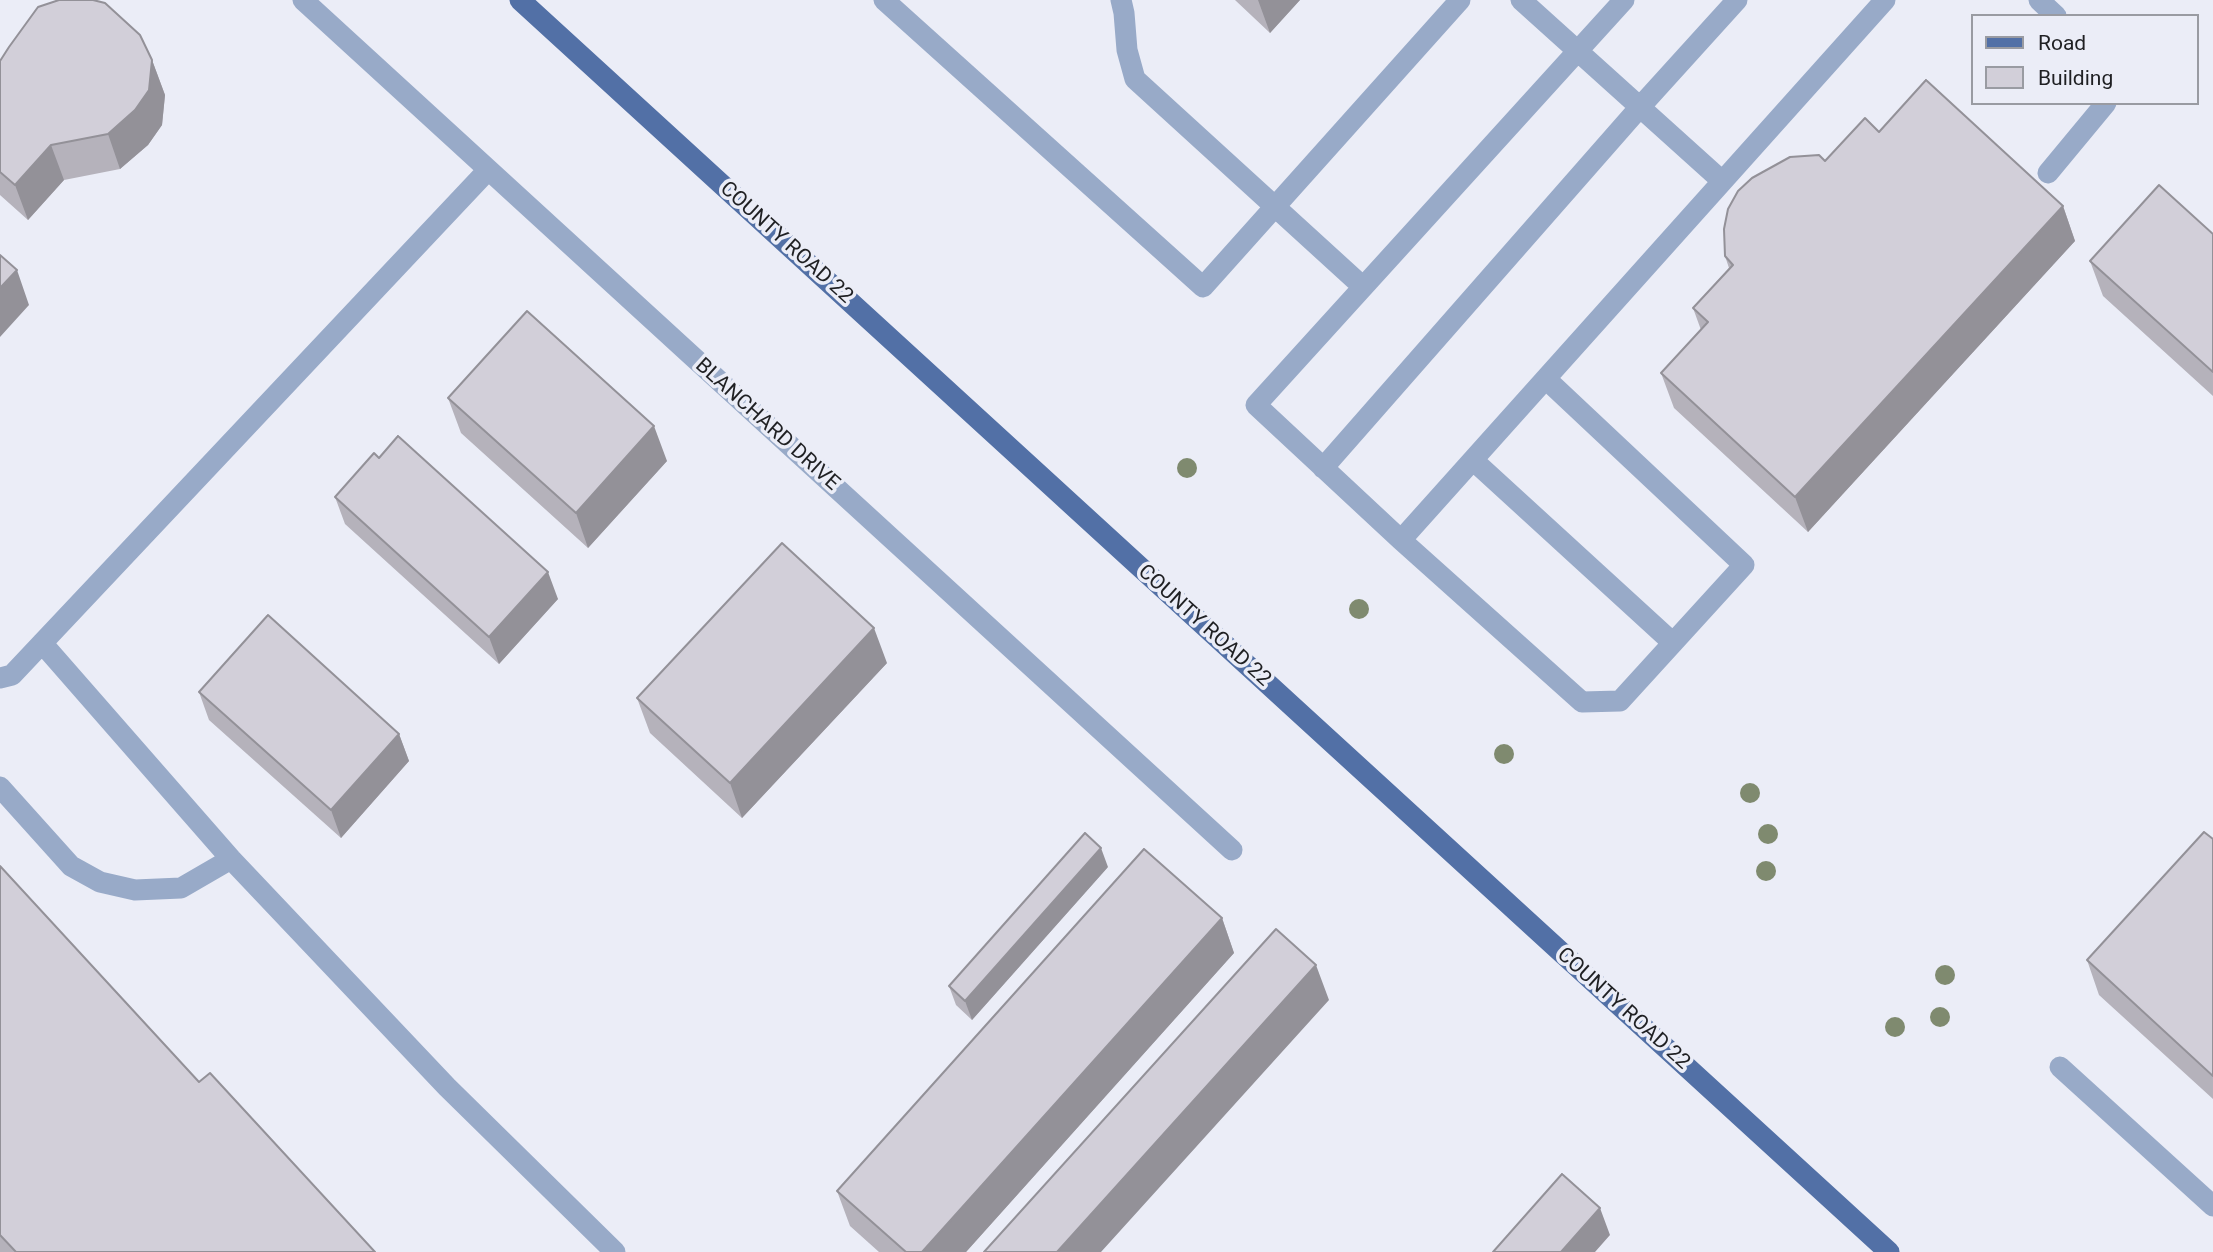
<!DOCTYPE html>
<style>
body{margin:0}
#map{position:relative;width:2213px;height:1252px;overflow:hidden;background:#ebedf7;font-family:Roboto,sans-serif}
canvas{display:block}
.legend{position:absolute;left:1971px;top:14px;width:228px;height:91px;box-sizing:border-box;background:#ebedf7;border:2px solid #999ba2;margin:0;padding:9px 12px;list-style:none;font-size:21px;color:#1f2023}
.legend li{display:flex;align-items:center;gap:14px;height:35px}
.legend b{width:35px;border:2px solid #999ba2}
</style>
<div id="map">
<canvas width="2213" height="1252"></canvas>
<ul class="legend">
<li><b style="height:9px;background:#5270a6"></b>Road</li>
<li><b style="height:19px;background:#d2cfd9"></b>Building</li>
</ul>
</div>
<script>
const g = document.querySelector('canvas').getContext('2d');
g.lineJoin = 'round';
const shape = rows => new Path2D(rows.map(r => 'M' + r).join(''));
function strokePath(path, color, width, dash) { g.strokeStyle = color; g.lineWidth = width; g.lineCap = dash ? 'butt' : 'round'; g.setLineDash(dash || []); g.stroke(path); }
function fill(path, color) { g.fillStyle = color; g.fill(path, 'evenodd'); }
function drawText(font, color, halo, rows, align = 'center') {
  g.font = font + ' Roboto,sans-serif'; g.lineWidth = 7; g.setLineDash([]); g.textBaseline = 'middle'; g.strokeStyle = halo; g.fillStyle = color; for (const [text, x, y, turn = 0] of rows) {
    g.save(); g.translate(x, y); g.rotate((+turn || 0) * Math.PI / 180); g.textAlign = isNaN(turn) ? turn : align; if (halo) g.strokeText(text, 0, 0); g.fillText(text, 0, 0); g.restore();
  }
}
const minor = shape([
 [303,0,1232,850],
 [884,0,1203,287,1460,0],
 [1121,0,1124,13,1127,50,1135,79,1362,286],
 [1521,0,1722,181],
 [2039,0,2056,16],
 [2048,173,2106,103],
 [1546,379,1744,565,1620,701,1582,702,1401,540,1256,405,1624,0],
 [1474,461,1673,643],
 [1323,468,1640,107,1737,0],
 [1401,540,1885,0],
 [42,643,231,859,447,1087,615,1252],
 [0,678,12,675,488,170],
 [0,787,71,866,100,882,135,890,181,888,231,859],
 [2060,1067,2213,1206]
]);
const major = shape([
 [520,0,1889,1252]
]);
const trees = [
 [1187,468],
 [1359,609],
 [1504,754],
 [1750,793],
 [1768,834],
 [1766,871],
 [1945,975],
 [1940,1017],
 [1895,1027]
];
const wall = shape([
 [1235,0,1300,0,1270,33],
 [152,60,165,95,162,125,148,145,120,169,64,180,28,220,0,195,0,61],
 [1879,132,2063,206,2075,241,1808,532,1674,408,1661,373,1701,330,1693,308,1729,268,1725,256,1825,161],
 [2213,234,2213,396,2103,296,2090,261],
 [448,398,667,461,588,548,461,433],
 [379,458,558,599,499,664,345,524,335,497],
 [887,663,742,818,650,733,637,698],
 [199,692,399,734,409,761,341,838,209,720],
 [2213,839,2213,1099,2099,995,2087,960],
 [0,866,199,1082,375,1252,0,1252],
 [1108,867,972,1020,956,1005,949,986],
 [1222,918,1234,953,966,1252,879,1252,850,1226,837,1191]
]);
const shadedWall = shape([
 [1258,0,1300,0,1270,33],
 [152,60,165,95,162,125,148,145,120,169,108,134],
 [51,145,64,180,28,220,15,185],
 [2063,206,2075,241,1808,532,1795,497],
 [17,270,29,305,0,337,0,288],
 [654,426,667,461,588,548,576,513],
 [548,572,558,599,499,664,489,637],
 [874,628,887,663,742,818,730,783],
 [399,734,409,761,341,838,331,810],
 [1101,848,1108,867,972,1020,965,1001],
 [1222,918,1234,953,966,1252,922,1252],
 [1316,965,1329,1000,1101,1252,1057,1252],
 [1600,1208,1610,1235,1595,1252,1561,1252]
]);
const building = shape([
 [59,0,93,0,105,3,140,35,152,60,149,90,135,110,108,134,51,145,15,185,0,172,0,61,9,47,38,7,59,0],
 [1926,80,2063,206,1795,497,1661,373,1708,322,1693,308,1733,265,1725,256,1724,229,1728,209,1738,191,1752,178,1790,157,1819,155,1825,161,1865,118,1879,132,1926,80],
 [2159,185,2213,234,2213,372,2090,261,2159,185],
 [0,255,17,270,0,288,0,255],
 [527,311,654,426,576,513,448,398,527,311],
 [398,436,548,572,489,637,335,497,374,453,379,458,398,436],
 [782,543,874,628,730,783,637,698,782,543],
 [268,615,399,734,331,810,199,692,268,615],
 [2204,832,2213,839,2213,1076,2087,960,2204,832],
 [1085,833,1101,848,965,1001,949,986,1085,833],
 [1144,849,1222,918,922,1252,906,1252,837,1191,1144,849],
 [0,866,199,1082,210,1073,375,1252,16,1252,0,1235,0,866],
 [1276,929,1316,965,1057,1252,984,1252,1276,929],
 [1562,1174,1600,1208,1561,1252,1493,1252,1562,1174]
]);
const streetNames = [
 ["COUNTY ROAD 22",786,243,42],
 ["BLANCHARD DRIVE",767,425,42],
 ["COUNTY ROAD 22",1204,626,42],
 ["COUNTY ROAD 22",1623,1009,42]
];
strokePath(minor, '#98aac8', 21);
strokePath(major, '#5270a6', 21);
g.fillStyle = '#7f8a6f';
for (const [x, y] of trees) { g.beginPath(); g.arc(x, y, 10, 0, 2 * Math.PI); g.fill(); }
fill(wall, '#b5b2bb');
fill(shadedWall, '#939198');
fill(building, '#d2cfd9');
strokePath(building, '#939198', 2);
drawText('21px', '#1f2023', '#ebedf7', streetNames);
</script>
